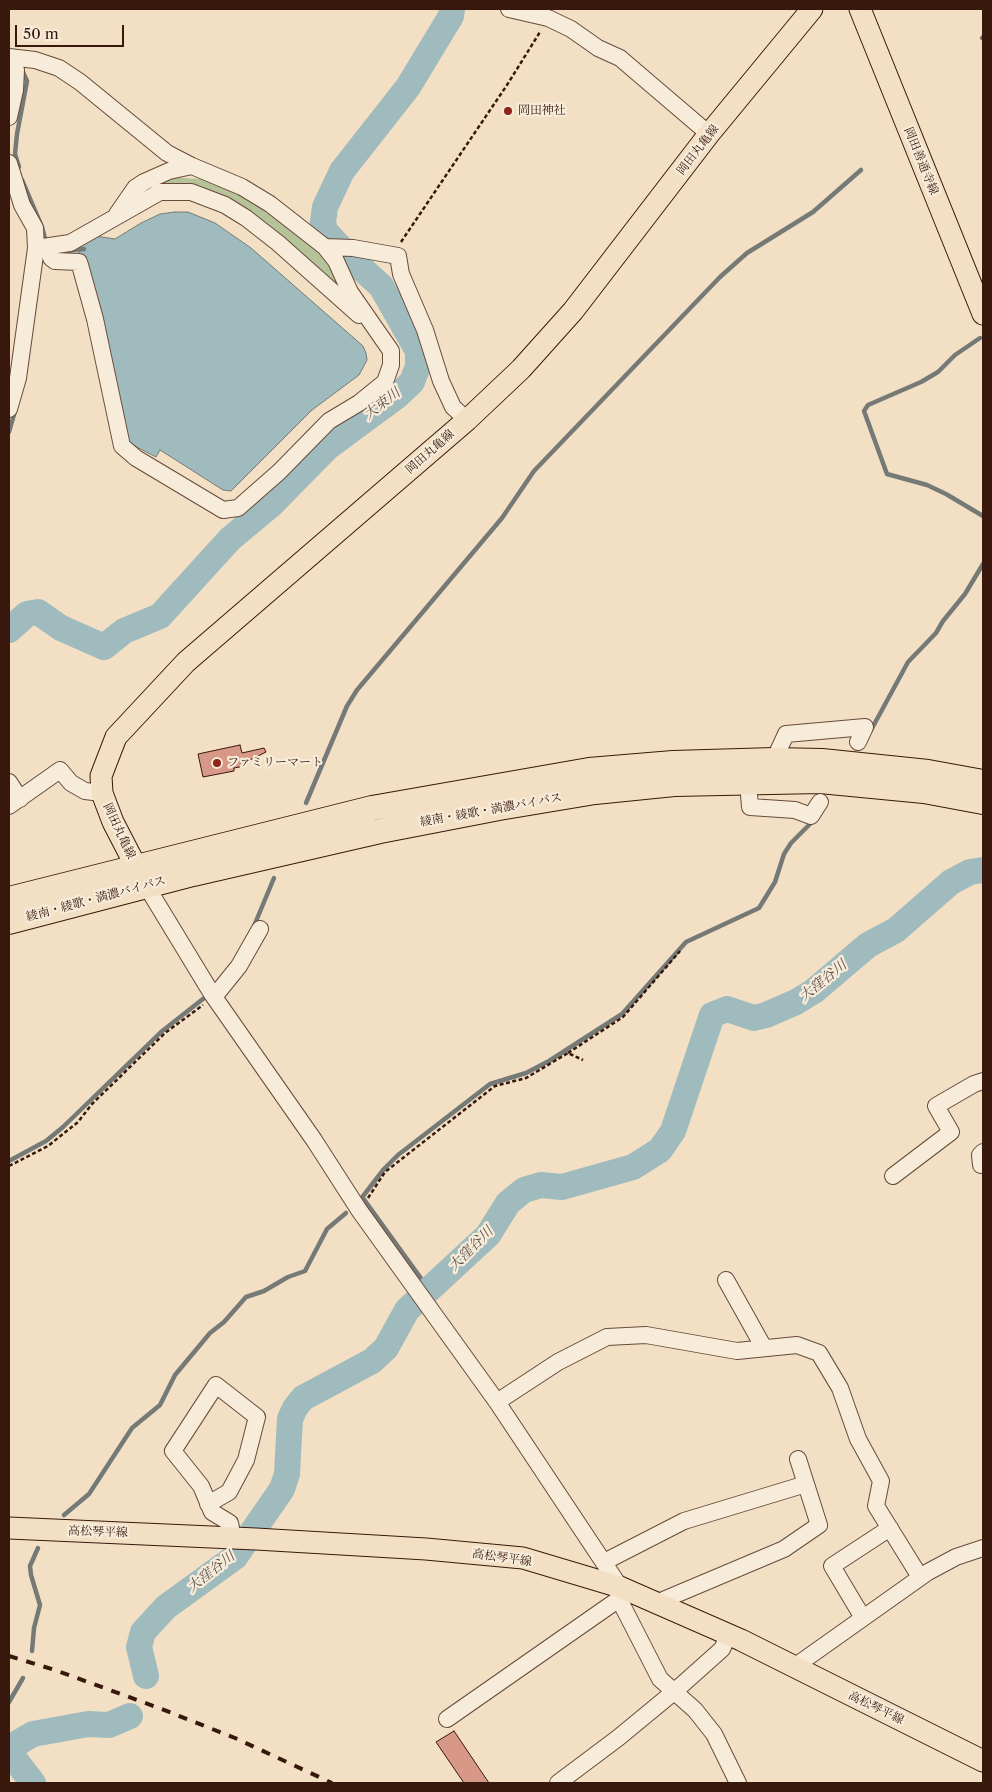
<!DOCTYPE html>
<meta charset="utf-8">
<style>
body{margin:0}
#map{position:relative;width:992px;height:1792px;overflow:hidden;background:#f3e0c4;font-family:"Libre Caslon Text",serif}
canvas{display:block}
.frame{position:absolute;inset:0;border:10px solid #38180d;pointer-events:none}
.scale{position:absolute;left:15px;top:25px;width:109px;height:22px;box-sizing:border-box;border:2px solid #38180d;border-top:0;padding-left:6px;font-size:15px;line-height:18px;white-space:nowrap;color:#38180d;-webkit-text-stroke:4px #f7ebd9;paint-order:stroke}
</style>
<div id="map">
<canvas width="992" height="1792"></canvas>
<div class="frame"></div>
<div class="scale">50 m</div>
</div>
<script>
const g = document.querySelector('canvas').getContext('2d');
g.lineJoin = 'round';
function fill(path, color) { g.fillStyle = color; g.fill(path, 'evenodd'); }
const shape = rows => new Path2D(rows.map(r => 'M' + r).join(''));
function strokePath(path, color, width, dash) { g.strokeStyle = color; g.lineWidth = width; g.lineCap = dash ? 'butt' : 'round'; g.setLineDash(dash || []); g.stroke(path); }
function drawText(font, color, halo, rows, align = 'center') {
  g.font = font + ' "Libre Caslon Text","Noto Serif JP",serif'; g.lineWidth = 4.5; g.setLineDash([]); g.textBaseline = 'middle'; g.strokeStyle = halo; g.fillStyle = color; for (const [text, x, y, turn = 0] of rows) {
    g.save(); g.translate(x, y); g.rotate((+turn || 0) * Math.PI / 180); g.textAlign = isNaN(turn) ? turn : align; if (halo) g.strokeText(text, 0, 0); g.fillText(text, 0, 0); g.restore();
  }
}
const green = shape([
 [166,177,203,179,248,198,302,237,330,262,356,308,258,222,188,186,127,205,138,191]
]);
const water = shape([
 [175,212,188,212,215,223,251,248,363,346,366,353,367,360,359,375,312,410,231,491,223,490,160,450,156,457,131,444,124,434,88,266,79,254,79,246,95,236,115,239,141,223,160,214,175,212]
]);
const stream = shape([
 [982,38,983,37],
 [19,167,15,154,17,134,27,81,22,70],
 [22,180,42,227,46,242],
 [67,251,84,249],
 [980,338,955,355,938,372,921,382,868,405,864,411,887,474,927,485,946,494,983,516],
 [9,432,15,411],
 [870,732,908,662,936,633,943,621,965,594,983,564],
 [306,803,347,706,357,690,502,518,534,471,720,277,747,253,813,212,861,170],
 [254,926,274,878],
 [9,1161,46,1141,63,1127,161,1032,208,995],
 [363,1198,428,1288],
 [360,1200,384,1169,398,1155,490,1084,526,1073,549,1061,622,1014,686,942,759,908,775,882,784,854,791,843,813,821],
 [64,1515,89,1494,132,1428,160,1405,175,1375,210,1333,224,1322,246,1297,264,1291,288,1277,305,1271,327,1229,346,1213],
 [32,1651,34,1628,40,1605,31,1575,30,1566,38,1548],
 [9,1702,23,1678]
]);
const river = shape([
 [9,630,27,614,38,612,61,628,104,647,124,631,160,616,230,539,272,504,328,447,397,396,412,382,418,366,418,351,381,286,351,259,325,231,323,222,325,207,342,171,408,87,451,16,452,9],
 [146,1676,139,1647,143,1632,166,1607,235,1557,282,1489,287,1474,290,1419,295,1408,303,1398,372,1361,386,1348,407,1310,488,1235,508,1203,524,1190,541,1185,562,1187,633,1167,660,1150,673,1131,712,1015,727,1009,754,1018,766,1015,796,1002,814,991,868,945,896,930,951,882,970,872,983,870],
 [9,1748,33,1734,88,1724,109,1725,130,1716],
 [9,1752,33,1783]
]);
const building = shape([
 [240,745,242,753,264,748,266,752,244,763,245,766,234,768,234,771,203,777,198,754,240,745],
 [454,1731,489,1783,464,1783,436,1742,454,1731]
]);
const path = shape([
 [401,242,507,85,540,32],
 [568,1053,623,1017,680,951],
 [9,1166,48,1146,78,1122,92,1104,165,1033,203,1005],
 [368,1198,385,1172,495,1086,526,1078,568,1053,583,1060]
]);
const minor = shape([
 [509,9,548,18,571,29,598,48,620,58,709,134],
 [9,57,35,60,59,68,80,82,167,153,192,166,242,187,270,204,325,247,353,248,398,256,401,274,425,330,441,381,453,407,467,420],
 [9,59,16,70,15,90,9,117],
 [9,163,22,205,35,228,36,248,18,378,9,409],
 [117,214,135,188,144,182,169,171,192,166],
 [36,248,70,243,160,192,191,192,225,205,246,218,278,243,359,315],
 [49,248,51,258,55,261,79,262,80,265,95,319,122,446,136,458,223,510,238,508,279,472,329,421,359,403,385,382,391,365,391,351,350,292,336,261,325,247],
 [774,760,786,734,865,727,858,742],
 [9,782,20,799],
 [748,782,750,807,795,810,811,816,820,802],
 [9,806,60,770,71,783,85,791,102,793],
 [147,887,212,994,314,1140,359,1210,497,1402,620,1587],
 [214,997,239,966,260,929],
 [981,1165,980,1155,983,1152],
 [893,1176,951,1132,936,1106,974,1084,983,1081],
 [726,1280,764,1348],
 [497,1402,558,1362,607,1337,646,1335,737,1351,797,1345,819,1353,840,1388,858,1439,881,1481,876,1506,920,1577],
 [208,1504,229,1492,246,1460,257,1417,216,1385,173,1451,201,1486,212,1512,230,1523,233,1538],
 [604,1562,684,1521,806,1484],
 [619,1599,660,1679,695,1710,714,1734,738,1783],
 [656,1603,784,1549,819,1525,798,1459],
 [863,1618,832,1566,890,1528],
 [794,1667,928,1572,956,1557,983,1548],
 [447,1719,619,1599,622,1591],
 [558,1783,618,1738,675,1691,722,1649,728,1636]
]);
const major = shape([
 [860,9,983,314],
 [144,882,113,822,102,793,101,776,116,737,186,662,467,420,521,369,573,311,709,134,812,9],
 [9,1528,256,1539,426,1549,523,1558,620,1587,741,1640,983,1761]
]);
const highway = shape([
 [9,899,372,808,589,770,673,763,774,760,822,761,928,772,983,782],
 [9,922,193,874,380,831,499,808,595,792,674,784,820,781,924,791,983,802]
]);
const rail = shape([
 [9,1656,55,1670,159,1708,235,1738,332,1783]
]);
const markers = [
 [508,111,5,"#8f2418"],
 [217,763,5,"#8f2418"]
];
const poiNames = [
 ["岡田神社",518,111],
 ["ファミリーマート",227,763]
];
const streetNames = [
 ["岡田丸亀線",698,150,-52],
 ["岡田善通寺線",921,161,68],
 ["岡田丸亀線",430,452,-41],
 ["綾南・綾歌・満濃バイパス",491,810,-10],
 ["岡田丸亀線",119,831,65],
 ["綾南・綾歌・満濃バイパス",96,899,-15],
 ["高松琴平線",98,1532,2],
 ["高松琴平線",502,1558,8],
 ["高松琴平線",876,1708,26]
];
const waterNames = [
 ["大束川",382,404,-38],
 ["大窪谷川",823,981,-39],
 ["大窪谷川",471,1249,-45],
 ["大窪谷川",211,1572,-38]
];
fill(green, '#b5c399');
fill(water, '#9fbbbd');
strokePath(water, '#767a77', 1);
strokePath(stream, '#767a77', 4.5);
strokePath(river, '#9fbbbd', 26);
fill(building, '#d79887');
strokePath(building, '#38180d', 1);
strokePath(minor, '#674a3b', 18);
strokePath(major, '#38180d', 23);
strokePath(highway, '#38180d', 26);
strokePath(path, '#38180d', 2.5, [4, 2.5]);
strokePath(minor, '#f7ebd9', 16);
strokePath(major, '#f3e0c4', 21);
strokePath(highway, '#f3e0c4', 24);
strokePath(rail, '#38180d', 4, [9, 9]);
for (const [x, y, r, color] of markers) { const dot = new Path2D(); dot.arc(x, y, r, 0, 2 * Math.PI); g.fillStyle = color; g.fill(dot); strokePath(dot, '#f7ebd9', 2); }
drawText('12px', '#38180d', '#f7ebd9', poiNames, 'left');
drawText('12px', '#38180d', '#f7ebd9', streetNames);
drawText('italic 14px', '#5c514b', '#f7ebd9', waterNames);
</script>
